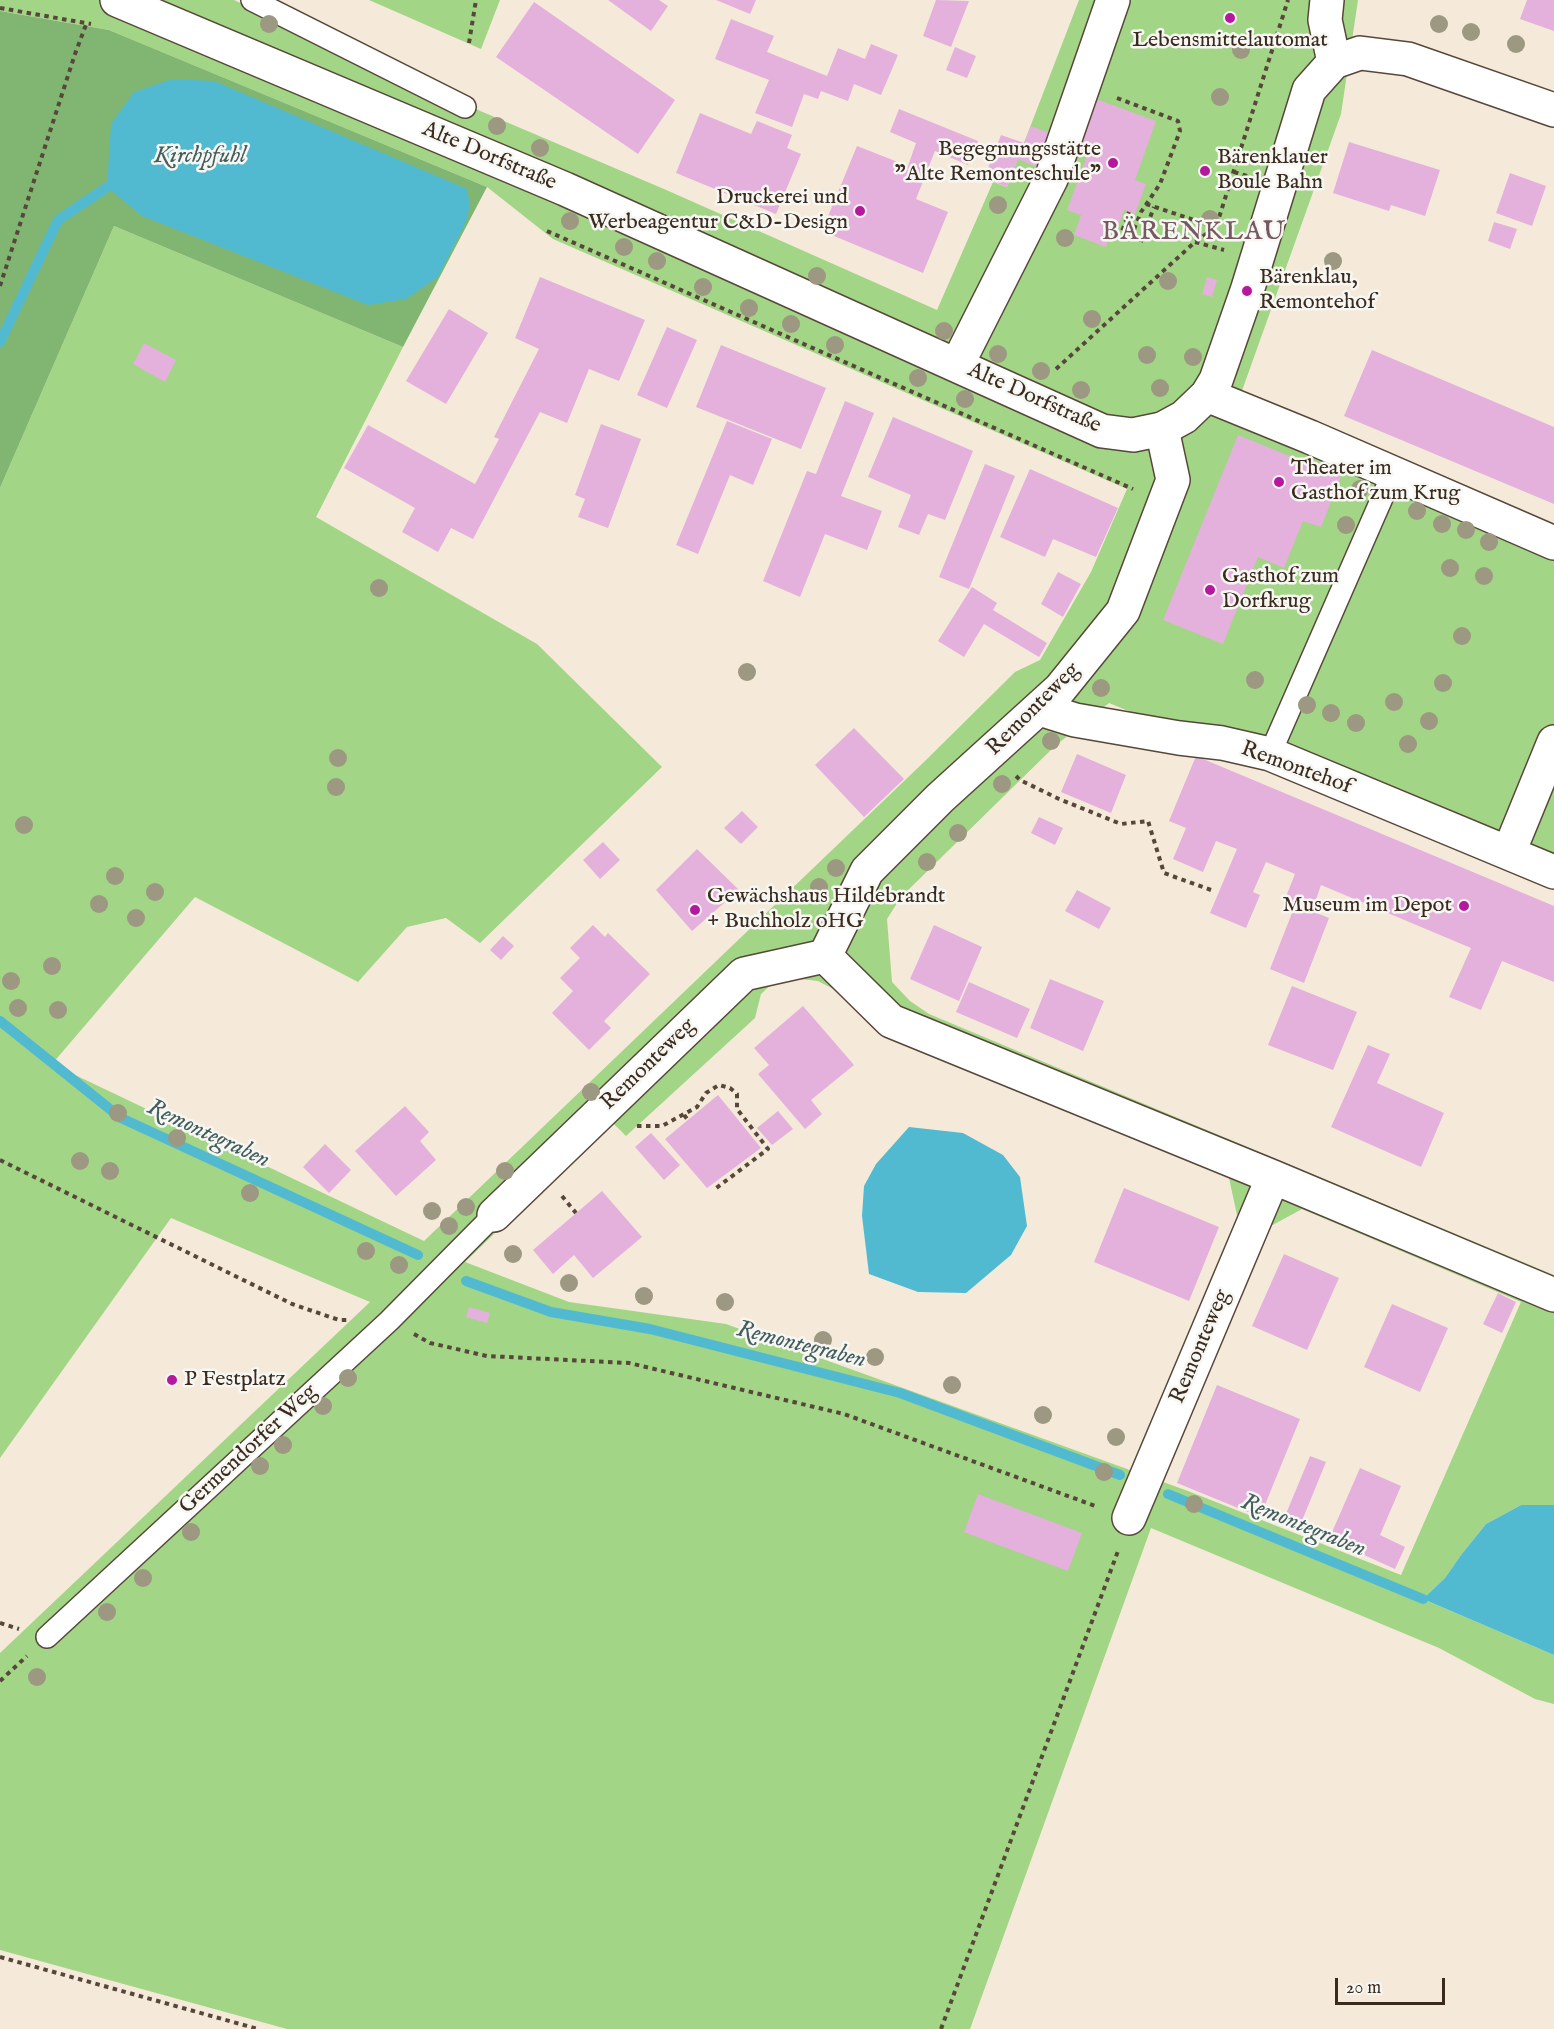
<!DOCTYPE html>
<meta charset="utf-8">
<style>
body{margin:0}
#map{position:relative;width:1554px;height:2029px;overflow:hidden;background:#f5eada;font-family:"IM FELL English",serif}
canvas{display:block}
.scale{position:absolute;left:1335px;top:1978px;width:110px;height:27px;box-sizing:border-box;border:3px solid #3b2a1e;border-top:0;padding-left:8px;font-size:18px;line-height:21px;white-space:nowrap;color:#3b2a1e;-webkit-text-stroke:4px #f6f6f2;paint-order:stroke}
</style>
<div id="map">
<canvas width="1554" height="2029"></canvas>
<div class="scale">20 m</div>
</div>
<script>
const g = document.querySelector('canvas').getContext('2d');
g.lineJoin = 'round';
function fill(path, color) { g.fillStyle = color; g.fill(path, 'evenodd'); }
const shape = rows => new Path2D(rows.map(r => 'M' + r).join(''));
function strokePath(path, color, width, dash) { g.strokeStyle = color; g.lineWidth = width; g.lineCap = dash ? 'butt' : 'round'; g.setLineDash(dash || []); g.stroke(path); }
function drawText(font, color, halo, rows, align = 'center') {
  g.font = font + ' "IM FELL English",serif'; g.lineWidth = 5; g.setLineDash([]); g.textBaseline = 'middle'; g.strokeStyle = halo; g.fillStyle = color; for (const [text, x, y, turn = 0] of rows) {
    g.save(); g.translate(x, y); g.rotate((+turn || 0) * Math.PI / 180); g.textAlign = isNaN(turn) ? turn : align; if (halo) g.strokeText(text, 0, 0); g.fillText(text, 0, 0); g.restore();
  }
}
const green = shape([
 [0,0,234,0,478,110,664,189,937,310,993,182,1007,187,1079,0,1358,0,1341,114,1239,399,1554,531,1554,885,1109,703,1055,746,901,897,887,919,892,982,910,1001,929,1014,1554,1275,1554,1505,1521,1505,1486,1524,1461,1555,1445,1578,1423,1599,1554,1655,1554,1704,1535,1699,1439,1648,1151,1528,970,2029,287,2029,0,1950,0,1653,370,1302,171,1218,0,1458,0,488,114,226,403,347,316,517,537,644,662,767,480,943,446,918,407,927,358,982,195,897,52,1064,424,1241,925,761,1015,672,1040,660,1091,572,1127,489,553,239,487,187,109,30,0,11],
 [792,978,818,981,843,994,958,1060,1229,1178,1237,1215,1269,1227,1302,1209,1521,1302,1401,1575,1188,1491,726,1324,569,1302,465,1262,611,1121,626,1136,755,1018,761,994,773,983],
 [369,0,500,0,481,49]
]);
const forest = shape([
 [0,11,109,30,487,187,403,347,114,226,0,488]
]);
const water = shape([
 [172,79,214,81,467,189,470,206,466,222,438,277,406,299,368,305,142,216,107,187,111,124,134,92],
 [909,1127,963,1133,1003,1155,1020,1177,1027,1226,1011,1255,966,1293,918,1292,869,1274,862,1216,864,1186,876,1164],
 [1521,1505,1554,1505,1554,1655,1423,1599,1445,1578,1461,1555,1486,1524]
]);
const stream = shape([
 [0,342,58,220,107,187],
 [0,1021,121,1118,418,1255],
 [466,1281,551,1312,650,1329,900,1393,1120,1475],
 [1168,1494,1423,1599]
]);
const building = shape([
 [608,0,659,0,668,6,651,31],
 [716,0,756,0,750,14],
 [936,0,969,1,951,47,923,36],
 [1527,0,1554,0,1554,31,1520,19],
 [534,2,675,100,638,154,496,57],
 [731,19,774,36,767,52,827,76,838,48,865,59,871,44,898,55,881,95,854,84,848,101,821,91,818,99,804,94,792,127,755,113,769,80,715,59],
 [955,47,976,56,967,78,946,70],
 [1096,99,1156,121,1135,180,1146,184,1135,214,1124,210,1118,227,1114,226,1106,247,1074,235,1081,215,1067,210,1091,145,1080,142],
 [899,109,978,141,968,165,935,151,916,199,948,212,923,273,822,231,857,146,908,166,916,143,890,132],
 [700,113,751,134,757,121,792,135,787,148,801,154,776,214,676,173],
 [1031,126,1052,134,1039,168,1018,159,1007,187,984,178,1001,135,1024,143],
 [1349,142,1440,170,1425,216,1391,205,1389,211,1333,193],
 [1510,173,1546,186,1532,226,1496,213],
 [1494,222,1517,229,1510,249,1488,241],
 [540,277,645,320,619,381,589,369,567,423,540,412,473,539,451,528,438,552,402,532,415,508,344,468,368,425,475,484,499,439,494,437,539,349,515,338],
 [1207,277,1217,280,1212,297,1202,294],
 [449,309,488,333,446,404,406,381],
 [667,327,697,340,667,408,637,395],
 [144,343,176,360,165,382,133,364],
 [721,345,826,388,801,449,696,407],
 [1372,350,1554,427,1554,504,1344,416],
 [845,401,874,413,841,496,882,511,867,550,825,534,800,597,763,581,807,471,816,474],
 [893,417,973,451,945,520,928,514,919,535,898,527,911,495,868,477],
 [727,421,772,439,753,485,730,475,698,554,676,545],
 [601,424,641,439,608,528,578,517,585,499,575,495],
 [1238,435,1341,477,1321,527,1303,521,1284,568,1258,557,1223,644,1163,620],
 [985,464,1015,476,969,589,939,577],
 [1030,469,1118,508,1096,557,1053,539,1045,557,1000,537],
 [1058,572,1081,584,1063,617,1041,604],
 [972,587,997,603,993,610,1047,643,1039,657,984,624,964,657,938,641],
 [854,728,904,779,864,817,815,765],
 [1077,754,1126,775,1111,813,1061,792],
 [1196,756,1554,906,1554,982,1502,961,1481,1010,1449,997,1471,948,1321,885,1312,911,1329,918,1304,983,1270,969,1294,908,1283,904,1295,874,1266,862,1253,892,1260,895,1246,928,1210,913,1237,849,1216,841,1203,872,1173,859,1186,828,1169,821],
 [742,811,758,827,741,844,724,828],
 [1039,817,1063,828,1055,845,1031,833],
 [603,842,620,860,600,879,583,860],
 [697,849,739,890,692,931,656,890],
 [1077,890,1111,908,1099,929,1065,911],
 [593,925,605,937,608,933,650,974,604,1021,611,1028,589,1050,552,1013,573,991,560,978,580,958,570,948],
 [934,925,982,947,959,1001,910,979],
 [503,936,514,946,501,960,490,950],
 [1050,979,1104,1001,1083,1051,1030,1028],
 [969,982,1030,1009,1017,1038,956,1012],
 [1292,986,1357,1012,1333,1070,1268,1045],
 [803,1006,854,1065,811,1100,822,1114,805,1129,758,1074,769,1065,754,1048],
 [1368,1045,1390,1054,1377,1083,1444,1113,1421,1167,1331,1127],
 [718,1095,761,1148,707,1188,665,1139],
 [405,1106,429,1132,420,1141,436,1160,396,1196,355,1151],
 [778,1111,793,1129,772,1145,757,1128],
 [651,1133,680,1165,664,1180,635,1147],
 [325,1144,351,1170,329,1193,303,1167],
 [1124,1188,1219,1227,1189,1301,1094,1262],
 [602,1191,642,1237,593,1278,574,1255,553,1274,533,1250],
 [1284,1254,1339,1278,1307,1350,1252,1326],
 [1498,1293,1516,1302,1502,1333,1483,1324],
 [1392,1304,1448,1328,1420,1392,1364,1367],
 [469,1307,490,1313,487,1323,466,1317],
 [1217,1385,1300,1419,1260,1517,1177,1483],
 [1310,1456,1326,1462,1299,1528,1283,1521],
 [1360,1468,1401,1486,1380,1535,1405,1547,1395,1569,1329,1539],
 [978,1494,1082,1533,1068,1571,964,1532]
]);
const path = shape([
 [0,8,91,24],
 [469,43,476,0],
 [1117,98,1178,121,1180,131,1160,184,1141,212,1131,237,1121,234,1129,212],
 [1234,172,1247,176],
 [1146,204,1215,227],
 [547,231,1133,489],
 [1141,242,1154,207],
 [1195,242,1224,250],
 [0,286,75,54,87,22],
 [1056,369,1195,242,1216,227,1288,0],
 [1016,776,1020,780,1059,799,1121,824,1148,821,1164,873,1211,890],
 [684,1115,688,1120],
 [637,1126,662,1126,697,1107,706,1093,719,1085,730,1088,737,1094,737,1109,768,1149,715,1189],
 [0,1160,292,1304,339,1320,347,1320],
 [562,1196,576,1213],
 [414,1334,430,1343,487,1356,629,1363,844,1414,1098,1507],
 [0,1623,19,1629],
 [0,1681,27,1656],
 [0,1957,258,2029],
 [941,2029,1118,1551]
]);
const lane = shape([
 [252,0,465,107],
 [1270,754,1393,473],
 [47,1637,389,1321,494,1215]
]);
const street = shape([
 [957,365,1051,179,1113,0],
 [1207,395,1310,437,1554,543],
 [1040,709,1075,720,1179,738,1222,743,1270,754,1554,872],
 [1509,852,1554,742],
 [825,956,891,1021,1273,1177,1554,1295],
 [825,956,867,871,940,798,1060,689,1123,611,1173,480,1162,429],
 [494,1215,744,974,825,956],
 [1129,1518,1273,1177]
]);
const secondary = shape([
 [117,0,565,189,1102,431,1133,435,1162,429,1184,417,1207,395,1216,380,1247,291,1309,90,1334,62],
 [1327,0,1325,20,1334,62],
 [1334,62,1360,53,1408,59,1554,110]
]);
const trees = [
 [269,24],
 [1439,24],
 [1471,32],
 [1516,44],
 [1241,50],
 [1220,97],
 [497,126],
 [540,148],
 [998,205],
 [1210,219],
 [570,221],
 [1065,238],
 [624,247],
 [657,261],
 [1333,261],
 [817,276],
 [1168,281],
 [703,287],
 [749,308],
 [1092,319],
 [791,324],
 [944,331],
 [835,345],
 [998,354],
 [1147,355],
 [1193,357],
 [1041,371],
 [918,378],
 [1160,388],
 [1081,390],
 [965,399],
 [1360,489],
 [1417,511],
 [1442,524],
 [1346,525],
 [1466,530],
 [1489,542],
 [1450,568],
 [1484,576],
 [379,588],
 [1462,636],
 [747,672],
 [1255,680],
 [1443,683],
 [1101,688],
 [1394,702],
 [1307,705],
 [1331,713],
 [1429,721],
 [1356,723],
 [1051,741],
 [1408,744],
 [338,758],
 [1002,784],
 [336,787],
 [24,825],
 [958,833],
 [927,862],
 [836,868],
 [115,876],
 [819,887],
 [155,892],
 [99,904],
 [136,918],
 [52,966],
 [11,981],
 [18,1008],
 [58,1010],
 [591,1092],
 [118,1113],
 [177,1138],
 [80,1161],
 [110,1171],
 [505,1171],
 [250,1193],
 [466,1207],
 [432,1211],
 [449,1226],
 [366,1251],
 [513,1254],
 [399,1265],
 [569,1283],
 [644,1296],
 [725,1302],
 [823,1340],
 [875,1357],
 [348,1378],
 [952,1385],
 [323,1406],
 [1043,1415],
 [1116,1437],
 [283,1445],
 [260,1466],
 [1104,1472],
 [1194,1504],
 [191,1532],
 [143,1578],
 [107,1612],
 [37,1677]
];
const markers = [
 [1230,18,6,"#b5179e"],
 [1113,163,6,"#b5179e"],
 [1205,171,6,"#b5179e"],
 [860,211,6,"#b5179e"],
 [1247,291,6,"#b5179e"],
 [1279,482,6,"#b5179e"],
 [1210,590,6,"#b5179e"],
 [1464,906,6,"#b5179e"],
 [695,910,6,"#b5179e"],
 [172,1380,6,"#b5179e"]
];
const poiNames = [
 ["Lebensmittelautomat",1230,41,"center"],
 ["Begegnungsstätte",1101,150,"right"],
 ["\"Alte Remonteschule\"",1101,175,"right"],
 ["Bärenklauer",1217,158],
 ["Boule Bahn",1217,183],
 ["Druckerei und",848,198,"right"],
 ["Werbeagentur C&D-Design",848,223,"right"],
 ["Bärenklau,",1259,278],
 ["Remontehof",1259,303],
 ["Theater im",1291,469],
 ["Gasthof zum Krug",1291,494],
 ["Gasthof zum",1222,577],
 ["Dorfkrug",1222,602],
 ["Gewächshaus Hildebrandt",707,897],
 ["+ Buchholz oHG",707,922],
 ["Museum im Depot",1452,906,"right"],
 ["P Festplatz",184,1380]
];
const streetNames = [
 ["Alte Dorfstraße",489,157,23],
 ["Alte Dorfstraße",1034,399,24],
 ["Remonteweg",1034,710,-45],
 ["Remontehof",1296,769,20],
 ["Remonteweg",649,1065,-44],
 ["Remonteweg",1201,1347,-67],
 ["Germendorfer Weg",249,1450,-43]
];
const waterNames = [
 ["Kirchpfuhl",200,157],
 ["Remontegraben",208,1135,25],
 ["Remontegraben",801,1346,14],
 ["Remontegraben",1303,1527,22]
];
const quarterNames = [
 ["BÄRENKLAU",1194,234]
];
fill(green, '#a2d585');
fill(forest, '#81b672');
fill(water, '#52bad0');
strokePath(stream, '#52bad0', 10);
fill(building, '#e3b1dc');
strokePath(lane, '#57473a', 24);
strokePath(street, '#57473a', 36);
strokePath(secondary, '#57473a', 36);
strokePath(path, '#57473a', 4, [4.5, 4.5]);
strokePath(lane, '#fff', 21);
strokePath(street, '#fff', 33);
strokePath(secondary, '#fff', 33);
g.fillStyle = '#9d9881';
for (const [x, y] of trees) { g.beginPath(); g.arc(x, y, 9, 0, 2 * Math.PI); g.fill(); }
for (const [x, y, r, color] of markers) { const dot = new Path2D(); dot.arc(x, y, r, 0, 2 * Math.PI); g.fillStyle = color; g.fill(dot); strokePath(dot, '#f6f6f2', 2); }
drawText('22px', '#3b2a1e', '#f6f6f2', poiNames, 'left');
drawText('22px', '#3b2a1e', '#f6f6f2', streetNames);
drawText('italic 24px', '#435c5c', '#f6f6f2', waterNames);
g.letterSpacing = '1.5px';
drawText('26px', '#765960', '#f6f6f2', quarterNames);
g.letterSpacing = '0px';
</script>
